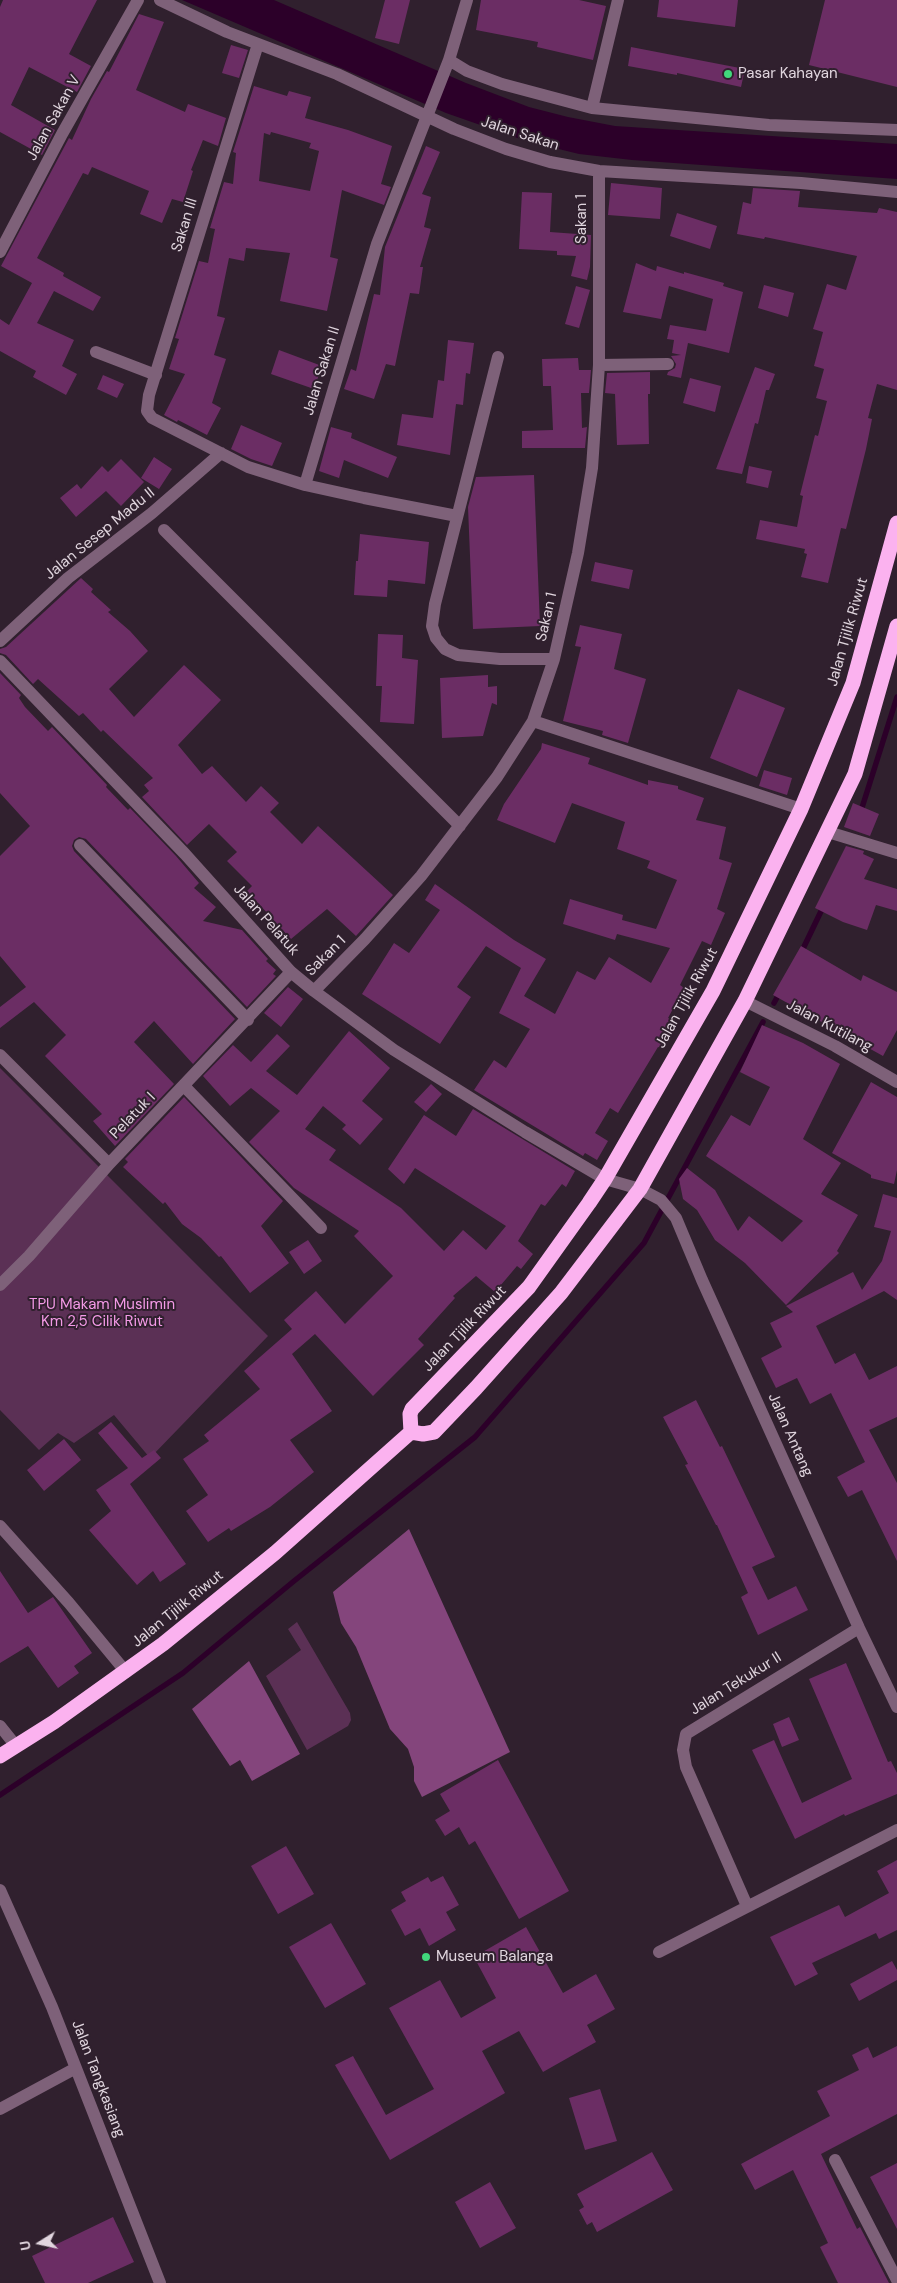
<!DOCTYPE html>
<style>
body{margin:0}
#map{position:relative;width:897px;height:2283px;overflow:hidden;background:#30202e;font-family:"DM Sans",sans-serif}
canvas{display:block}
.north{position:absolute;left:15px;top:2218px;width:50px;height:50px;-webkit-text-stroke:4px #30202e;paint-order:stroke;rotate:260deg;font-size:14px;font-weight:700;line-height:20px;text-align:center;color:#e0d5de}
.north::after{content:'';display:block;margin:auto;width:18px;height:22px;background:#e0d5de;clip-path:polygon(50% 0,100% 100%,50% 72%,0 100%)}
</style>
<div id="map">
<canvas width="897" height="2283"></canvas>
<div class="north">U</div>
</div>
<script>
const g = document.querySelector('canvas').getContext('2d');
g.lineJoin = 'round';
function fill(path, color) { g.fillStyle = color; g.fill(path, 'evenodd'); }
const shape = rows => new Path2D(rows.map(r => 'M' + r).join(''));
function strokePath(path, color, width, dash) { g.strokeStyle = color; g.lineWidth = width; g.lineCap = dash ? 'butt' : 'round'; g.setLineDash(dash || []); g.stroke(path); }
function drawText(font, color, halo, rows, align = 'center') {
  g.font = font + ' "DM Sans",sans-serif'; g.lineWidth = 4; g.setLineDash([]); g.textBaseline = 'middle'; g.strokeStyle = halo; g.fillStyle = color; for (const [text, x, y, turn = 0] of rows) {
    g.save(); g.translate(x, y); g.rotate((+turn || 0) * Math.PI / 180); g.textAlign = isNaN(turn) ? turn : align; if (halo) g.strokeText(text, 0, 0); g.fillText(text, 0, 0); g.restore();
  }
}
const green = shape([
 [0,1068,268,1336,150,1458,114,1415,74,1443,58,1433,39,1450,0,1410],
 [297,1622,350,1713,351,1720,348,1726,307,1750,266,1676,301,1650,288,1629]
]);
const forest = shape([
 [409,1529,510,1752,422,1797,414,1781,414,1767,408,1749,390,1729,356,1647,341,1623,333,1592],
 [249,1661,300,1754,252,1781,240,1760,230,1766,192,1709]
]);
const water = shape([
 [182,0,274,0,466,83,529,107,568,117,615,126,897,144,897,179,632,160,579,154,526,141,446,113]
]);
const stream = shape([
 [860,814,897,697],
 [801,953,824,905],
 [774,1003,780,992],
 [0,1795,183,1673,294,1581,475,1437,644,1243,763,1022]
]);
const building = shape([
 [3,0,97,0,69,54,91,66,77,92,29,67,11,105,55,130,42,155,0,132,0,7],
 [385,0,410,0,399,44,375,38],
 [481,0,579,0,606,6,593,60,537,47,538,42,476,30],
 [659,0,738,0,735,27,657,17],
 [825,0,897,0,897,87,809,65],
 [139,14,164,22,136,90,185,112,188,104,226,118,218,146,203,140,191,170,193,171,183,202,172,199,162,223,140,214,149,191,92,167,88,175,83,173,37,258,64,273,63,276,101,297,93,311,54,291,37,323,74,340,62,366,77,374,66,395,33,377,36,371,0,351,0,319,9,325,32,283,1,266,69,138,72,140,91,99,107,71,109,72],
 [231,45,248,50,239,78,222,73],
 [631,47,745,69,741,87,677,73,677,75,628,66],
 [254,86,287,96,289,91,311,97,305,118,348,130,392,146,381,184,391,187,384,205,342,190,330,257,338,259,327,311,280,301,290,253,246,248,244,261,229,258,217,316,225,318,214,355,226,359,212,403,221,408,207,435,178,420,177,422,164,415,185,374,169,369,179,339,175,338,199,261,208,263,215,229,210,228,224,182,233,184,236,153,233,152],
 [271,132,311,143,309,148,319,151,310,191,259,181,264,133,270,135],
 [426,146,440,152,422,194,431,197,424,227,431,229,420,267,423,267,419,294,410,293,395,366,386,364,374,399,344,389,351,369,356,371,374,294,380,295,385,247],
 [611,183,662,188,660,219,608,215],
 [753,188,800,191,798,207,877,213,879,208,897,212,897,390,877,384,868,418,872,419,866,449,846,529,841,528,828,583,801,577,807,554,804,553,805,549,756,539,760,520,797,527,803,496,800,495,815,435,818,436,827,401,816,398,824,369,814,366,823,332,813,329,827,284,846,290,857,256,765,237,764,239,737,234,743,202,751,204],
 [522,192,552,193,550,232,591,235,590,267,587,280,571,276,576,256,557,255,557,251,519,249],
 [677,213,717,226,710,249,670,236],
 [636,263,656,271,657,266,684,274,684,272,724,283,723,286,743,292,729,353,688,343,681,378,667,375,668,372,675,368,676,364,671,356,681,355,672,353,674,340,667,339,670,325,706,331,713,299,669,286,661,319,623,312],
 [764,285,794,293,788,317,758,308],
 [576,286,590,290,579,328,565,324],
 [448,340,474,343,470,374,466,373,463,405,456,404,450,455,397,445,402,414,433,418,438,380,444,381],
 [279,350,322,366,314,389,271,374],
 [578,358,579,370,591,370,589,393,581,393,582,428,587,427,585,448,522,448,522,431,553,430,551,386,543,386,542,359],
 [755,367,775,374,769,390,766,390,758,424,755,423,742,474,716,469],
 [650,372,650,394,648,394,649,444,617,445,615,394,605,393,607,373],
 [103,375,124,384,117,398,97,389],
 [690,378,721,386,715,412,683,403],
 [241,425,282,443,272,466,251,459,231,449],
 [331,427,352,433,351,438,397,457,388,478,344,460,339,478,319,471],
 [154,457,172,469,159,489,141,478],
 [121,459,144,482,121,506,106,491,76,517,60,498,77,484,81,489,102,466,108,472],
 [749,466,772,471,768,488,746,483],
 [534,475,540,626,473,629,468,507,476,477],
 [360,534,429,542,425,584,388,580,387,597,354,595,356,561,358,561],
 [595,562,633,570,629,589,591,581],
 [81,578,93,589,91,592,111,610,108,612,130,631,148,651,109,689,134,717,184,665,221,700,178,745,202,774,212,766,246,802,261,786,279,803,270,812,302,844,318,826,393,895,356,936,327,909,291,939,247,891,252,886,227,861,237,852,209,824,187,845,142,797,149,791,144,785,153,778,103,730,101,732,83,713,79,716,38,679,33,684,6,655,0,653,0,649,6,647],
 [580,625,622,634,614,669,646,679,628,743,602,735,603,731,563,721,581,647,575,646],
 [378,634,403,635,402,658,418,660,414,724,380,722,382,686,376,686],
 [0,673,21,695,19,698,25,707,48,731,52,727,107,785,106,787,128,810,130,808,176,856,199,883,194,888,216,907,203,921,242,930,268,959,266,961,276,970,273,974,276,976,247,1007,86,839,79,837,74,840,72,846,74,851,235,1019,193,1064,154,1021,134,1042,174,1084,115,1146,93,1121,102,1114,45,1056,66,1035,34,1002,0,1028,0,1007,26,987,0,956,0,856,30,826,0,793],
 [488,675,488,687,497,686,497,705,492,703,483,736,442,738,440,678],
 [738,689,785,708,757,777,710,758],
 [542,743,590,758,588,764,648,785,648,780,678,786,678,789,704,798,696,820,726,827,719,859,732,863,717,909,725,913,711,945,702,941,680,985,684,988,668,1018,674,1021,661,1048,658,1047,618,1113,610,1108,595,1133,608,1141,597,1160,585,1153,583,1156,474,1090,494,1060,506,1068,530,1029,499,1013,521,968,486,946,457,987,471,997,440,1044,362,994,394,943,409,953,440,910,425,900,435,884,514,940,546,959,524,996,555,1014,577,971,595,980,609,957,651,983,670,948,617,934,615,940,563,924,570,899,623,915,622,920,656,929,677,880,647,868,650,861,617,849,625,822,572,803,555,843,497,820,504,804,541,749],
 [764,770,792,778,787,795,759,786],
 [853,803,879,814,870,836,844,827],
 [846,846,864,851,863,854,874,859,864,879,897,889,897,911,876,905,867,930,843,922,815,908],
 [801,946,861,981,863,975,897,992,897,1030,883,1056,773,995],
 [288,987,303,999,281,1027,264,1013],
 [762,1025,803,1043,840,1064,803,1139,841,1163,821,1194,858,1215,837,1251,839,1253,786,1305,745,1263,715,1240,697,1210,683,1199,679,1179,687,1168,715,1190,738,1231,749,1216,782,1242,803,1221,706,1156,731,1115,750,1126,770,1087,740,1072],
 [349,1031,390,1068,362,1101,383,1119,360,1145,342,1129,346,1125,323,1106,305,1129,336,1150,329,1160,401,1208,444,1251,463,1230,486,1250,506,1226,415,1168,404,1184,388,1169,424,1115,456,1136,473,1109,575,1171,566,1187,562,1184,545,1206,541,1204,518,1241,533,1254,521,1269,517,1266,495,1292,476,1276,453,1296,455,1298,418,1339,424,1345,373,1396,315,1334,292,1354,332,1411,290,1440,314,1472,270,1507,231,1531,229,1528,208,1542,186,1511,208,1495,183,1459,209,1441,204,1435,260,1389,244,1371,292,1329,284,1320,316,1291,345,1324,393,1276,354,1236,359,1231,294,1188,249,1142,280,1111,251,1088,230,1106,203,1076,233,1045,251,1062,277,1034,290,1046,266,1071,297,1095],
 [871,1082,897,1097,897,1170,894,1184,871,1178,871,1175,832,1153],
 [431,1084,442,1094,426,1112,414,1102],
 [184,1097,283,1201,261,1226,289,1263,250,1293,221,1256,219,1257,201,1238,182,1224,165,1202,163,1204,123,1167,128,1162,125,1159],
 [883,1194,897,1198,897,1300,884,1291,816,1326,835,1364,855,1353,869,1380,897,1366,897,1417,869,1430,897,1483,897,1561,862,1490,848,1497,837,1477,865,1462,831,1393,810,1404,797,1378,776,1388,761,1358,782,1347,770,1323,793,1312,786,1306,853,1272,862,1290,882,1261,891,1231,874,1227],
 [308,1240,322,1261,304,1274,289,1252],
 [696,1400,720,1447,722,1446,775,1557,752,1567,768,1600,796,1586,808,1610,758,1635,741,1597,748,1593,717,1525,716,1525,696,1486,685,1465,688,1464,663,1417],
 [111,1422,142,1458,154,1450,161,1458,130,1484,186,1564,160,1582,153,1571,137,1585,89,1530,111,1511,96,1490,128,1468,98,1433],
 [64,1439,81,1460,44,1491,27,1470],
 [0,1571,28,1613,53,1597,92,1653,74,1666,79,1673,58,1688,28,1646,0,1663],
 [846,1663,888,1762,891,1761,897,1773,897,1794,845,1816,844,1814,795,1839,752,1750,774,1740,802,1803,852,1779,809,1679],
 [789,1717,799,1740,782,1747,773,1724],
 [498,1760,569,1891,519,1919,475,1841,469,1845,459,1827,445,1836,435,1820,450,1811,440,1794],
 [286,1846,314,1894,278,1914,251,1866],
 [897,1860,897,1930,879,1939,876,1933,812,1963,818,1974,795,1986,770,1937,839,1905,845,1917,889,1893,877,1871],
 [443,1876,459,1905,446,1912,456,1930,429,1946,420,1928,405,1936,391,1910,406,1901,401,1892,428,1877,431,1882],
 [331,1923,366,1984,325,2008,289,1947],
 [526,1927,563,1993,596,1974,615,2009,587,2025,596,2042,543,2072,519,2031,482,2051,505,2093,390,2160,335,2065,353,2056,386,2115,434,2089,389,2008,440,1980,461,2018,496,1998,474,1957],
 [892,1961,897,1970,897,1980,859,2001,850,1984],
 [897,2046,897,2114,821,2154,857,2229,860,2227,889,2283,838,2283,820,2247,828,2243,793,2170,755,2190,741,2164,830,2116,817,2091,859,2070,852,2055,868,2047,873,2058],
 [600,2089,617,2141,585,2150,569,2098],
 [652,2152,673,2190,597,2232,592,2222,587,2225,579,2210,584,2207,577,2194],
 [897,2163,897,2229,870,2177],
 [490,2182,516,2228,480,2248,455,2202],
 [113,2217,134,2262,88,2283,45,2283,32,2256]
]);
const minor = shape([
 [160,0,227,32,337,74,454,129,506,149,550,162,599,171,801,183,897,192],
 [258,44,149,395,147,411,152,418,248,467,305,485,377,244,449,60,467,0],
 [449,60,467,71,502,84,592,108,769,125,897,130],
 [592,108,618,0],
 [0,252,62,134,138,0],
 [96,352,156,375],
 [498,357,435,604,432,626,436,638,445,649,458,655,500,659,554,659],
 [599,365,668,364],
 [305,485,364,498,457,516],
 [164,530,460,826],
 [0,641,68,578,152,513,221,453],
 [0,661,185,854,291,972,314,991,394,1050,525,1132,605,1179,640,1189,661,1200,676,1218,702,1280,859,1628,897,1707],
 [533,721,801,809],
 [828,832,897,853],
 [80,845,248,1020],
 [314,991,365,939,421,876,497,777,533,721,554,659,578,553,592,468,599,365,599,171],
 [745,1001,835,1046,897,1082],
 [0,1055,109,1164],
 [184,1086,321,1228],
 [0,1285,29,1256,109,1164,291,972],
 [0,1526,69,1603,126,1672],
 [0,1726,16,1746],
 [0,1890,52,2007,160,2283],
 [747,1906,686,1767,683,1750,686,1734,859,1628],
 [659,1952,897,1830],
 [0,2109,76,2068],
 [835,2160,897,2280]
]);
const highway = shape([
 [411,1432,410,1414,412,1409,529,1287,589,1203,605,1179,713,991,801,809,853,683,897,523],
 [0,1756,54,1722,163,1644,275,1553,411,1432,423,1434,434,1432,476,1388,561,1293,640,1189,745,1001,855,774,897,626]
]);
const markers = [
 [728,74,5,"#41d77c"],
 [426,1957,5,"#41d77c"]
];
const poiNames = [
 ["Pasar Kahayan",738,74],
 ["Museum Balanga",436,1957]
];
const streetNames = [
 ["Jalan Sakan V",54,118,-61],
 ["Jalan Sakan",520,134,18],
 ["Sakan 1",582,219,-90],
 ["Sakan III",185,225,-73],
 ["Jalan Sakan II",322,371,-73],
 ["Jalan Sesep Madu II",100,534,-39],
 ["Sakan 1",547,617,-77],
 ["Jalan Tjilik Riwut",848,632,-74],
 ["Jalan Pelatuk",266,920,48],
 ["Sakan 1",326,956,-45],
 ["Jalan Tjilik Riwut",687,998,-61],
 ["Jalan Kutilang",829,1026,28],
 ["Pelatuk I",133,1116,-46],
 ["Jalan Tjilik Riwut",465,1329,-46],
 ["Jalan Antang",790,1435,66],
 ["Jalan Tjilik Riwut",178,1609,-39],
 ["Jalan Tekukur II",736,1684,-32],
 ["Jalan Tangkasiang",98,2079,69]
];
const parkNames = [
 ["TPU Makam Muslimin",102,1305],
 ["Km 2,5 Cilik Riwut",102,1322]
];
fill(green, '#5b3055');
fill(forest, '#84457c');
fill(water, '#2c0029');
strokePath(stream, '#2c0029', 5.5);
fill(building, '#6b2d64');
strokePath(minor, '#7e6179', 12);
strokePath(highway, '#fbb2ef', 15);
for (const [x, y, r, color] of markers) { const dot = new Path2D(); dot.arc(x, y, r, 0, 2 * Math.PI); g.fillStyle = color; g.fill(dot); strokePath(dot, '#30202e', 2); }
drawText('15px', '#e0d5de', '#30202e', poiNames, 'left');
drawText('15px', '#e0d5de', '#30202e', streetNames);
drawText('15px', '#f49ae7', '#30202e', parkNames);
</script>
